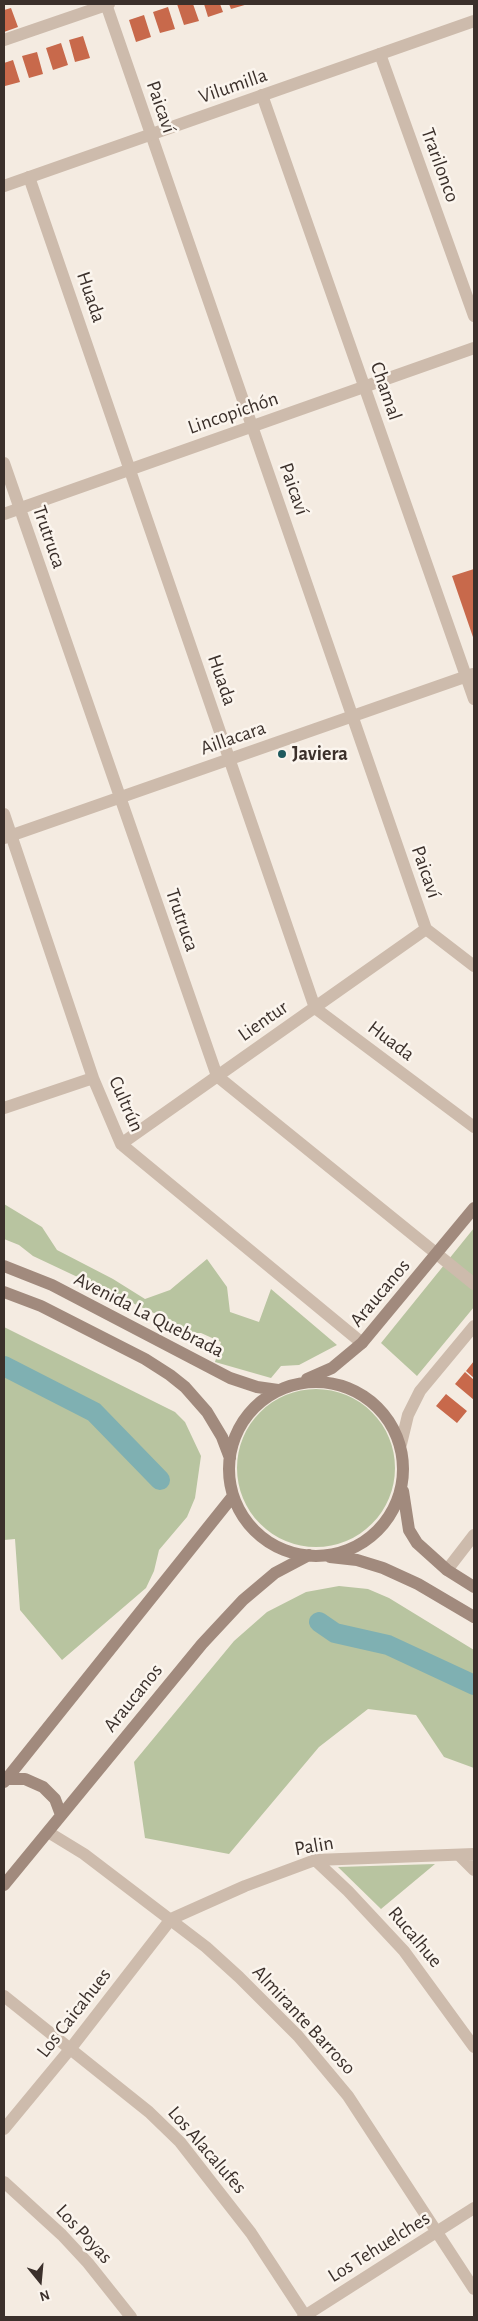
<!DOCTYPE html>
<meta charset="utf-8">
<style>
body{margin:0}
#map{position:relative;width:478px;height:2321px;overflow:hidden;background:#f4ebe1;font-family:"Alegreya Sans",sans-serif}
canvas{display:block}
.frame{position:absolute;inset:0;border:5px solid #3b302b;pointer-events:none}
.north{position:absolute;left:15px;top:2256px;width:50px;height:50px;-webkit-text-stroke:4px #fbf5ee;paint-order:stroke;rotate:163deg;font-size:14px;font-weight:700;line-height:20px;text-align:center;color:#3b302b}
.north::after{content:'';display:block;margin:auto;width:18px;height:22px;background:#3b302b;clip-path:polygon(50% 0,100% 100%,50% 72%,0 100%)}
</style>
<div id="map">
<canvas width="478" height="2321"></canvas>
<div class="frame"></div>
<div class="north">N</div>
</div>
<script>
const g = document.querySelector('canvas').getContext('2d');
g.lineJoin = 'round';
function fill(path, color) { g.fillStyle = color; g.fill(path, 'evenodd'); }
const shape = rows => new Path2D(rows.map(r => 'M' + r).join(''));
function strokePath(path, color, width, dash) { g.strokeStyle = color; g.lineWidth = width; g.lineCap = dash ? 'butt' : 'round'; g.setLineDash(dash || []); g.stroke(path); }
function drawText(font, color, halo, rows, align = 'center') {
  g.font = font + ' "Alegreya Sans",sans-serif'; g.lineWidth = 5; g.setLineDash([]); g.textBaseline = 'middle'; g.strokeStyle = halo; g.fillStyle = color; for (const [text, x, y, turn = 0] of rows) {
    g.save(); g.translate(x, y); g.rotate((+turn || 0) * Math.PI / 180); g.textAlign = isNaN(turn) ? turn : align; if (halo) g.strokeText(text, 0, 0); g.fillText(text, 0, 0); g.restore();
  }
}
const green = shape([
 [4,1204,42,1227,57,1250,113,1279,145,1299,170,1290,207,1259,227,1287,230,1312,259,1322,271,1289,337,1345,299,1365,281,1366,271,1378,215,1362,221,1342,201,1333,172,1333,158,1315,33,1256,19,1245,4,1239],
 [474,1228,474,1307,417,1376,381,1343],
 [4,1327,175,1412,185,1422,201,1456,195,1498,187,1517,159,1550,154,1571,146,1588,62,1660,20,1610,15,1539,4,1540],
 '237 1468a79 79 0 1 1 158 0a79 79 0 1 1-158 0Z',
 [339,1586,368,1589,389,1598,474,1650,474,1768,444,1757,416,1715,368,1709,319,1747,229,1854,145,1838,134,1762,234,1641,267,1612,306,1592],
 [435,1864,381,1909,338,1867]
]);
const canal = shape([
 [4,1366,94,1412,160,1480],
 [319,1622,335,1633,388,1645,474,1685]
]);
const building = shape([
 [177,4,193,4,199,21,184,25],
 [204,4,220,4,223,12,208,17],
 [229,4,248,4,231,9],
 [168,7,175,29,160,33,153,12],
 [11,8,18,27,4,32,4,10],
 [144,15,151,37,136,42,129,20],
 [83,36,90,58,75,62,69,40],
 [61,43,68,65,53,70,46,48],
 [37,52,43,74,29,78,22,56],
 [13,60,20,82,5,86,4,63],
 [474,569,474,640,452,576],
 [474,1361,474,1378,466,1371],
 [465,1372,474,1380,474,1400,455,1384],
 [446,1394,467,1411,457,1423,436,1406]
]);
const minor = shape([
 [106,4,426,929,474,966],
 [4,40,109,4],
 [380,54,474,316],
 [262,95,474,699],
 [29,177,315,1008,474,1127],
 [4,463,217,1076,474,1284],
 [4,514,474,348],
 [4,814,93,1078,121,1144,362,1343],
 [4,838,473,674],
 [4,1108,93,1078],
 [121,1144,426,929],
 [447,1570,474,1535],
 [48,1832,84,1854,206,1947,239,1977,298,2036,348,2096,474,2289],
 [460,1856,474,1870],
 [315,1860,348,1891,404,1951,474,2047],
 [4,1996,149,2112,180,2142,251,2233,306,2317],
 [4,2129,71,2048,171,1919,245,1886,315,1860,474,1854],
 [4,2182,62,2235,88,2263,131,2317],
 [303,2317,474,2208]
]);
const tertiary = shape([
 [4,186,474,21],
 [401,1444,408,1415,420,1391,474,1326]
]);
const secondary = shape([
 [4,1266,52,1285,230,1378,257,1387,278,1390],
 [4,1292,41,1306,145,1359,170,1375,185,1387,207,1412,222,1437,230,1458],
 [307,1379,332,1368,362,1343,474,1208],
 '229 1469a87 87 0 1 1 174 0a87 87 0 1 1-174 0Z',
 [403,1491,409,1530,417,1543,447,1570,474,1587],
 [330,1557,357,1560,383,1568,418,1584,474,1617],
 [6,1779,25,1779,43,1787,55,1799,61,1815],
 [4,1782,233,1496],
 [4,1885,202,1644,243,1600,275,1573,309,1555]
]);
const markers = [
 [282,754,5,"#1f5a5e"]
];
const streetNames = [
 ["Vilumilla",233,86,-19],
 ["Paicaví",161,107,71],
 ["Trarilonco",440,165,70],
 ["Huada",91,297,71],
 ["Chamal",386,391,71],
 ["Lincopichón",233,413,-19],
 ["Paicaví",294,489,71],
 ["Trutruca",49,537,71],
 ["Huada",222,680,71],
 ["Aillacara",233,738,-19],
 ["Paicaví",426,872,71],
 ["Trutruca",182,920,71],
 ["Lientur",263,1021,-35],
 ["Huada",391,1041,37],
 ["Cultrún",126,1104,66],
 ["Araucanos",380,1293,-50],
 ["Avenida La Quebrada",149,1315,27],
 ["Araucanos",133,1698,-51],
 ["Palin",314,1846,-10],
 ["Rucalhue",415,1937,50],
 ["Los Caicahues",74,2013,-52],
 ["Almirante Barroso",304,2020,47],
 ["Los Alacalufes",207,2150,49],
 ["Los Poyas",84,2234,47],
 ["Los Tehuelches",379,2247,-32]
];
const poiNames = [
 ["Javiera",292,754]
];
fill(green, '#b8c4a0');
strokePath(canal, '#7fb0b2', 20);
fill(building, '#c8694b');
strokePath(minor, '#cdbbac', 12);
strokePath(tertiary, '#cdbbac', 12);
strokePath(secondary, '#a18a7d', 12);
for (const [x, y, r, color] of markers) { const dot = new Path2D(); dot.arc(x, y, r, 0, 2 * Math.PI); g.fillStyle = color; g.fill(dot); strokePath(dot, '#fbf5ee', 2); }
drawText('20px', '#3b302b', '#fbf5ee', streetNames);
drawText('bold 20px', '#3b302b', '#fbf5ee', poiNames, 'left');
</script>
